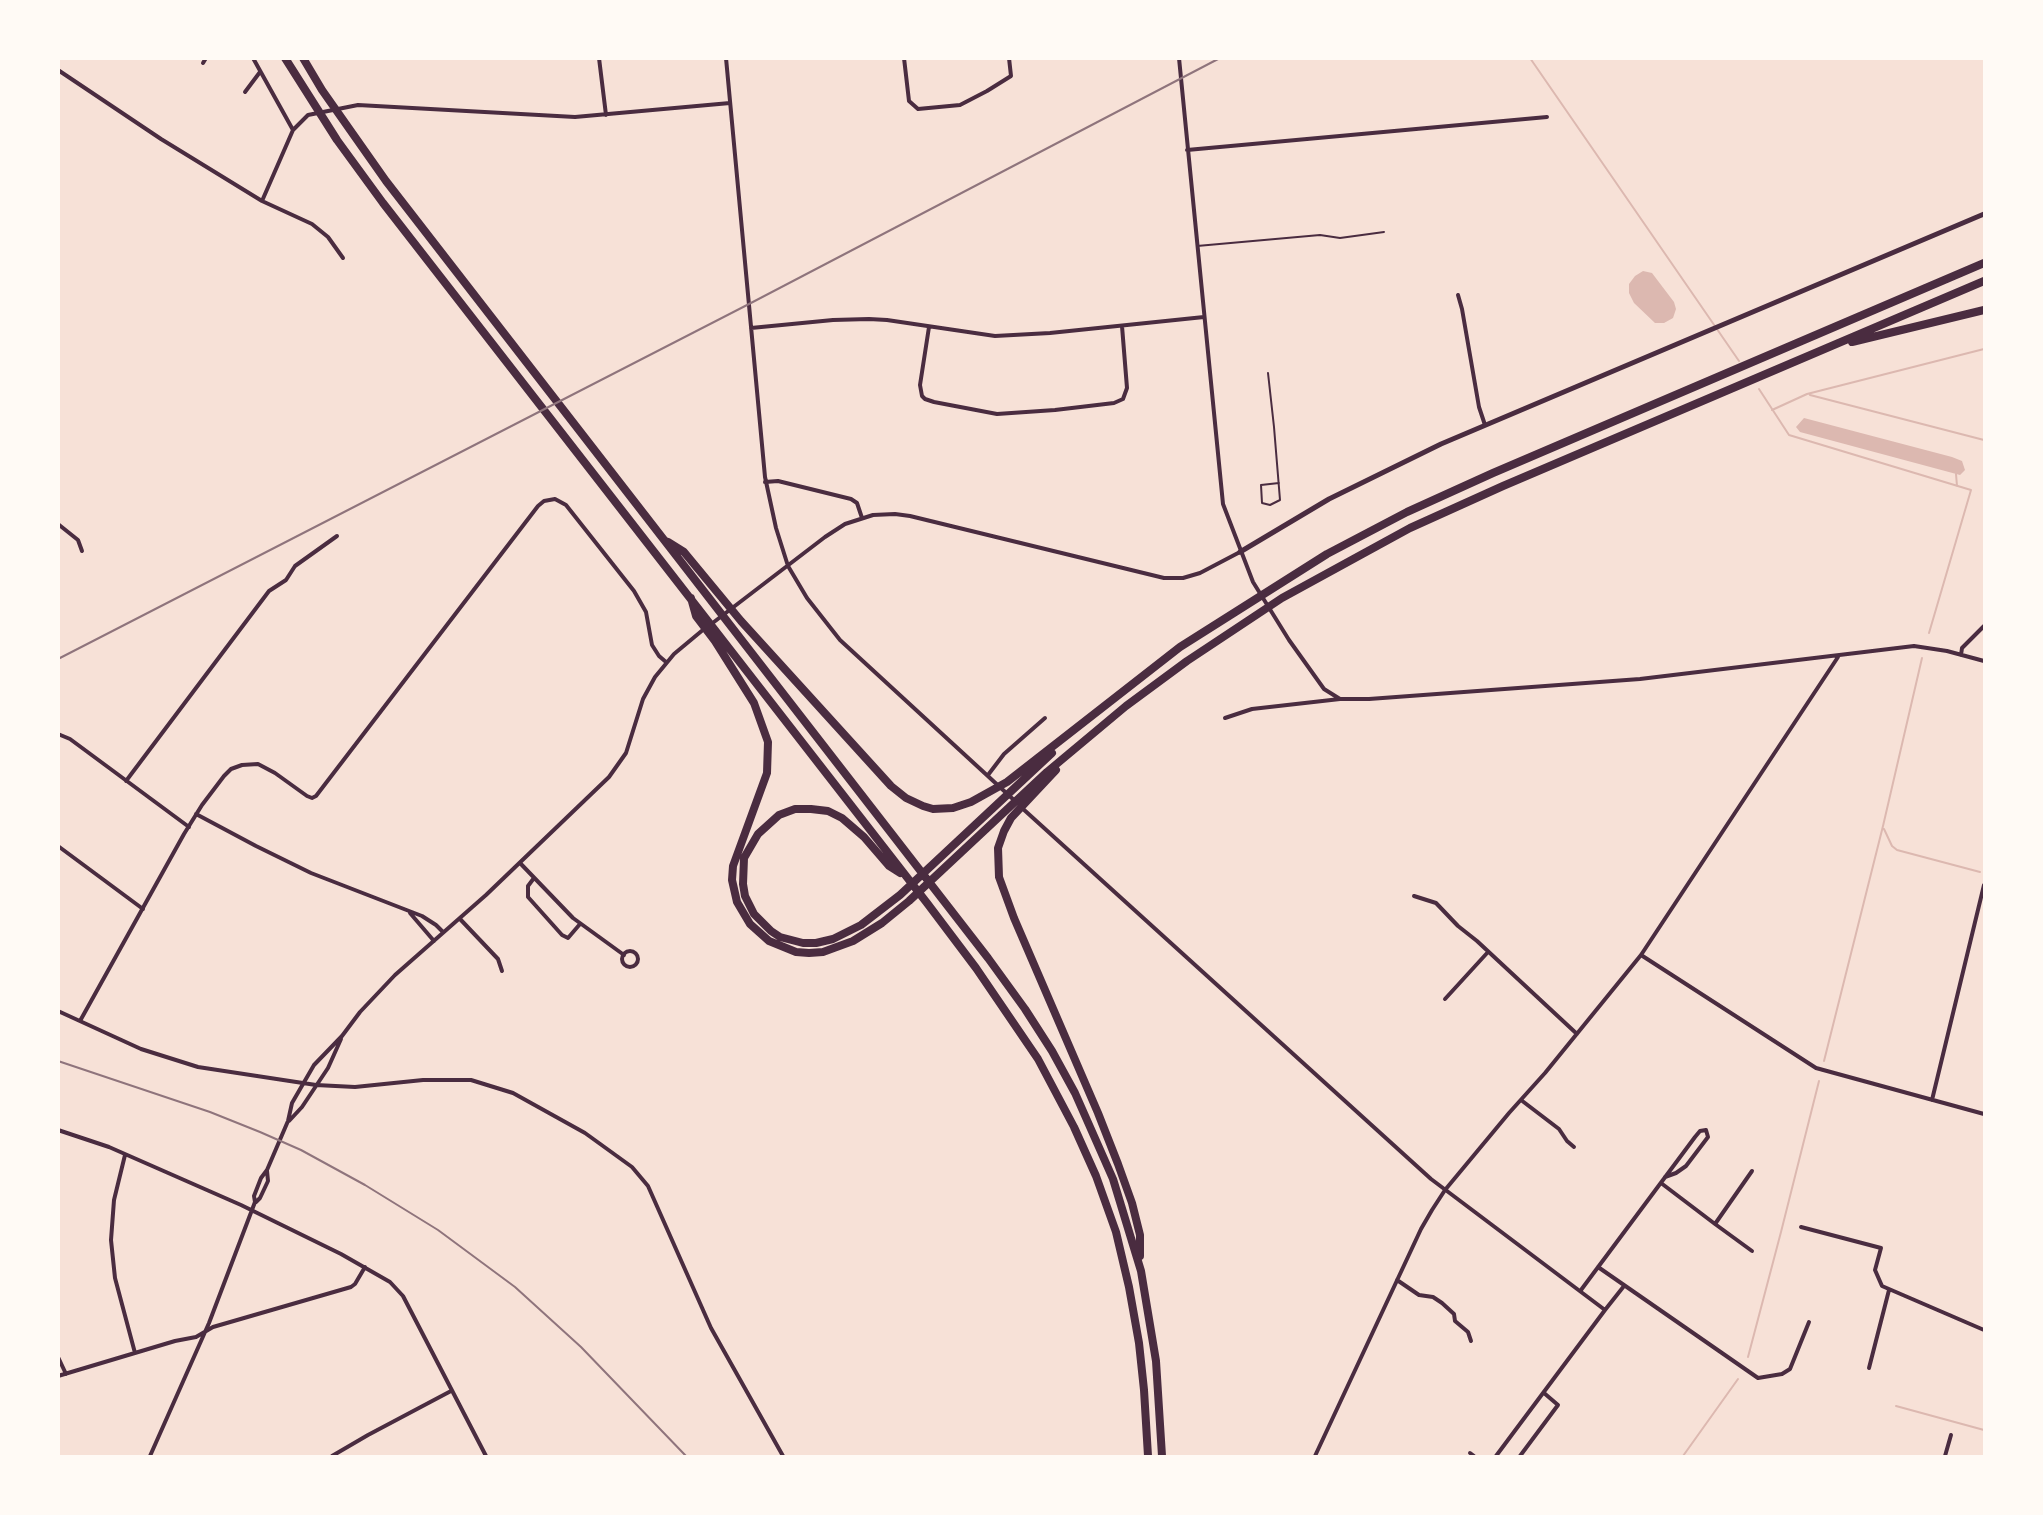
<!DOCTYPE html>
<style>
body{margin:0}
#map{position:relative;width:2043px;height:1515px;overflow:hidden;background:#f7e1d7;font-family:"Alegreya Sans",sans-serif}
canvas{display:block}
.frame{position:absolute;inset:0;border:60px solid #fffaf5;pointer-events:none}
</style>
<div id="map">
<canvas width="2043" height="1515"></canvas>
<div class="frame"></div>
</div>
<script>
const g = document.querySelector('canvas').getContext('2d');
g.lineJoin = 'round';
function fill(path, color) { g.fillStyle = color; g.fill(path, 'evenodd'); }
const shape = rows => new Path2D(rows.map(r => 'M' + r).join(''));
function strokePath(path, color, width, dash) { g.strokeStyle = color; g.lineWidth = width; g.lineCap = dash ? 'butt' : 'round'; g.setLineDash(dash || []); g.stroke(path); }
const water = shape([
 [1643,271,1652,273,1674,302,1676,309,1673,318,1664,323,1655,323,1634,303,1629,293,1629,284,1635,276],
 [1804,418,1952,457,1962,461,1965,470,1960,475,1800,432,1796,427]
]);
const stream = shape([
 [1530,58,1739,361],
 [1759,389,1789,435,1971,490,1929,633],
 [1810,395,1984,440],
 [1772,410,1807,394,1984,349],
 [1956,474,1957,486],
 [1884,829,1892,846,1897,850,1980,872],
 [1824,1061,1883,826,1922,658],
 [1748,1357,1781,1232,1819,1081],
 [1896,1406,1984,1430],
 [1683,1456,1738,1379]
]);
const service = shape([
 [1197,246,1320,235,1340,238,1384,232],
 [1268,373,1274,427,1280,500,1270,505,1262,503,1261,485,1279,483]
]);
const minor = shape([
 [253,58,293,130,262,201],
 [599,58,606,115],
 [726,58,765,477,776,528,788,566,807,598,840,640,1015,801],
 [904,58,909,101,918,109,960,105,987,91,1011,76,1009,58],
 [1179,58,1223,504,1253,582,1289,640,1324,689,1340,699,1369,699,1640,679,1914,646,1947,651,1984,661],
 [203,63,206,58],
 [58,70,161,139,262,201,312,224,328,237,343,258],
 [245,92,260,72],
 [293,130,308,115,358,105,575,117,730,103],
 [1187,150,1547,117],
 [1458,295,1462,309,1479,407,1485,425],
 [929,327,920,385,922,396,925,399,934,402,997,414,1055,410,1114,403,1123,399,1127,388,1122,326],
 [751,328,833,320,869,319,887,320,995,336,1050,333,1204,317],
 [765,482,778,481,851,499,857,503,862,518],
 [58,524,78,540,82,551],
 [710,625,825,537,845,524,873,515,895,514,910,516,1164,578,1183,578,1200,573,1240,552],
 [1961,655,1962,648,1984,626],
 [1225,718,1252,709,1340,699],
 [58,734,70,739,189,827],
 [988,775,1004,754,1045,718],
 [126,781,269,591,286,580,295,566,337,536],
 [1022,808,1431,1179,1605,1310,1624,1286],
 [196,814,256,846,311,873,422,916,436,925,443,932],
 [58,846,143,909],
 [520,863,573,918,624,955],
 [534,878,528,886,528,897,562,935,568,938,580,924],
 [1414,896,1436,903,1458,926,1477,941,1577,1034],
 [410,913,434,941],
 [460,919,498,959,502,971],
 '622 959a8 8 0 1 1 16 0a8 8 0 1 1-16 0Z',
 [1641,955,1816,1068,1984,1114],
 [1445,999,1488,952],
 [58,1011,141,1049,198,1067,316,1085,355,1087,423,1080,471,1080,513,1093,585,1133,632,1167,648,1186,711,1328,783,1456],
 [80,1021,184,834,202,805,224,776,231,769,242,765,258,764,275,773,307,796,312,798,316,796,538,506,544,501,555,499,566,505,634,591,646,612,652,645,659,656,666,662],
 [1521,1100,1559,1129,1567,1141,1574,1147],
 [1932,1100,1984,885],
 [289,1121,302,1107,328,1068,341,1039],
 [58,1130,109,1147,241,1205,341,1254,390,1282,403,1296,486,1456],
 [125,1155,114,1200,111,1240,115,1278,135,1353],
 [1661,1183,1715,1224,1752,1171],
 [256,1202,260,1198,268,1181,267,1171],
 [1715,1224,1752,1251],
 [1801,1227,1881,1248,1875,1270,1882,1286,1984,1330],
 [1598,1267,1758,1378,1782,1374,1790,1369,1809,1322],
 [1397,1280,1419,1295,1433,1297,1442,1303,1454,1314,1455,1321,1468,1332,1471,1341],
 [1581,1290,1695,1137,1700,1131,1706,1130,1708,1137,1686,1166,1676,1173,1665,1177],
 [58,1357,66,1374],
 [1869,1368,1889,1290],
 [58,1376,175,1341,196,1337,213,1327,351,1287,355,1284,365,1267],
 [1470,1453,1474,1456],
 [150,1456,209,1323,255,1202,254,1196,261,1178,267,1170,288,1121,292,1103,314,1065,342,1036,360,1012,395,975,486,895,609,777,626,753,643,699,655,677,674,654,704,629],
 [332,1456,368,1435,451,1391],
 [1315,1456,1421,1229,1432,1210,1445,1190,1509,1113,1545,1073,1641,955,1838,657],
 [1496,1456,1605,1310],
 [1520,1456,1558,1405,1544,1393],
 [1945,1456,1951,1435]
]);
const tertiary = shape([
 [1240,552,1329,499,1441,444,1984,214]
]);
const motorway = shape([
 [285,58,337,140,383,203,927,903,976,968,1038,1059,1074,1127,1096,1176,1116,1232,1129,1287,1139,1343,1144,1390,1148,1456],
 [303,58,322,90,386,181,988,958,1025,1009,1052,1051,1075,1093,1113,1179,1141,1271,1156,1361,1162,1456],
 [1852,342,1984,310],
 [668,542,684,552,741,621,891,786,906,798,923,806,933,809,953,808,971,802,1007,782,1180,647,1327,554,1407,512,1493,473,1984,263],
 [691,598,696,616,715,641,754,703,768,742,767,773,733,866,732,880,737,902,750,924,769,941,796,952,809,953,823,952,853,941,882,923,909,901,1047,772,1126,706,1187,661,1282,598,1410,528,1503,486,1984,281],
 [1056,770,1011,818,1004,831,998,848,999,877,1014,918,1098,1113,1118,1164,1132,1203,1140,1235,1140,1256],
 [900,873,889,866,864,837,842,818,828,811,811,809,795,809,779,815,758,834,744,858,743,884,745,896,754,914,771,931,780,937,803,943,816,943,833,939,861,925,900,895,1052,753]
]);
const rail = shape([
 [58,659,749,304,1220,58],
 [58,1061,210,1112,260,1132,301,1150,365,1185,438,1230,515,1287,581,1347,686,1456]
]);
fill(water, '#dcb8b0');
strokePath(stream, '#dcb8b0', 2);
strokePath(service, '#4a2c40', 2);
strokePath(minor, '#4a2c40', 4);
strokePath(tertiary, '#4a2c40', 5);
strokePath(motorway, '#4a2c40', 8);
strokePath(rail, '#8f747c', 2);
</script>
